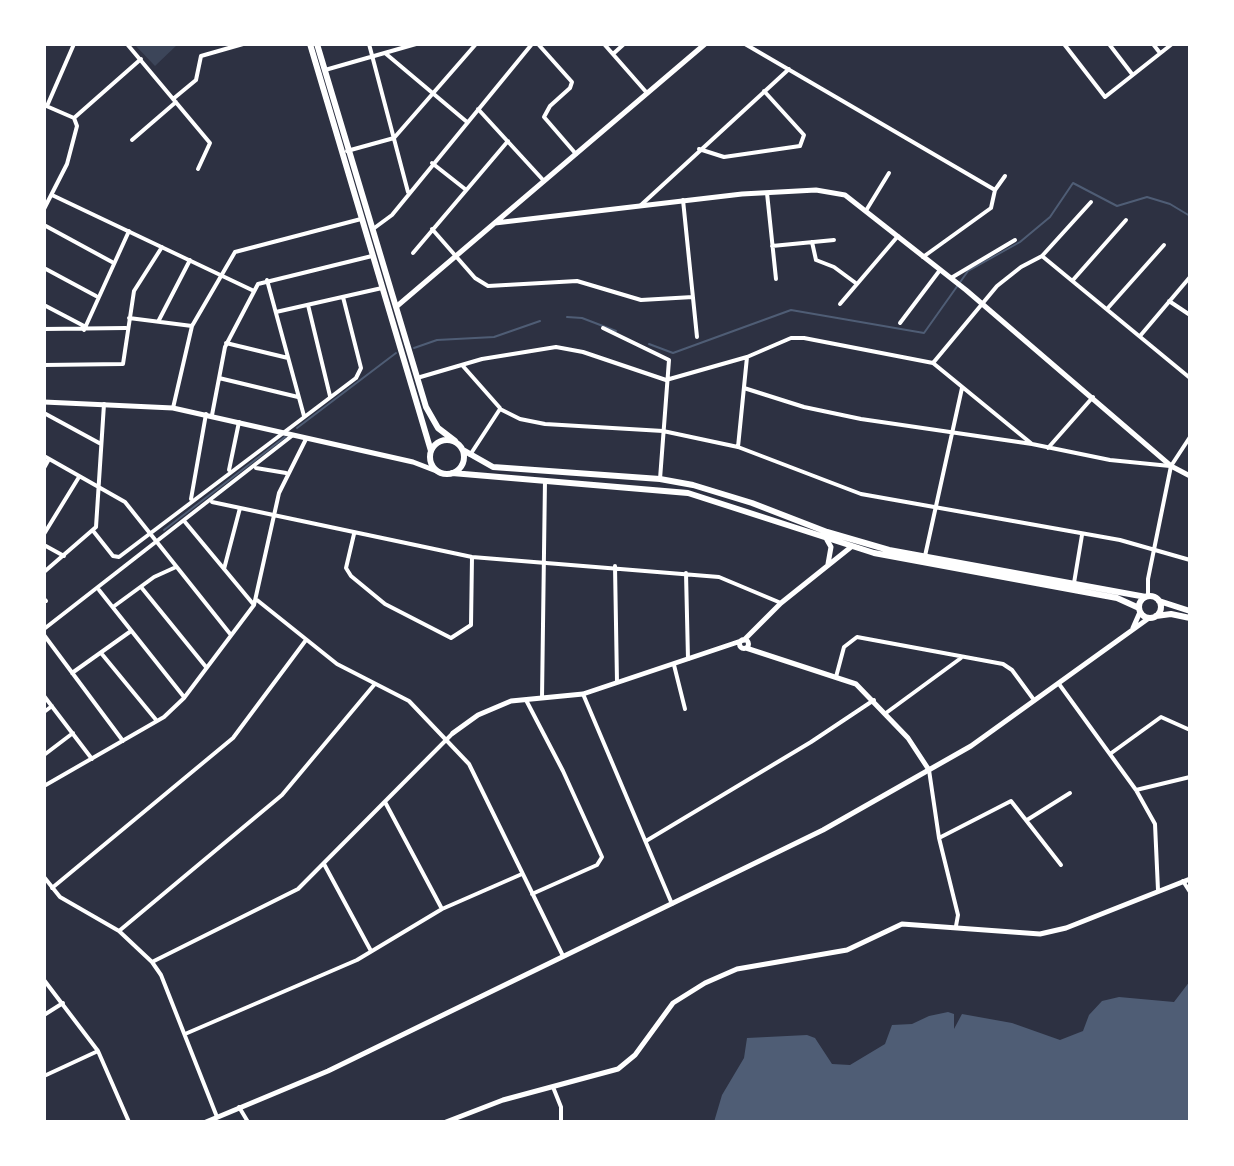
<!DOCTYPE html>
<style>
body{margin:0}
#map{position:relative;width:1234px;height:1166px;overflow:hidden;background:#2d3142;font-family:"PT Serif",serif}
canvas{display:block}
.frame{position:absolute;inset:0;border:46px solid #fff;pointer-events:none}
</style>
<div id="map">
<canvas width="1234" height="1166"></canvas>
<div class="frame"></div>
</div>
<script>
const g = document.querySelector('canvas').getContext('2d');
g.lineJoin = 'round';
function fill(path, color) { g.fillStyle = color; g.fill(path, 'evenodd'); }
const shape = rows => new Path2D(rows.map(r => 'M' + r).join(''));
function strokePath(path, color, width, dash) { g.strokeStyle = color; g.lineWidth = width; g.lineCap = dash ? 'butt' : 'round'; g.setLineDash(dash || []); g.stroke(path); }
const green = shape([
 [134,44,178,44,155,66]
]);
const water = shape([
 [1190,981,1190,1122,714,1122,722,1095,744,1058,747,1038,807,1035,815,1038,832,1064,850,1065,885,1044,892,1025,912,1024,929,1016,948,1012,954,1014,954,1029,962,1014,1012,1023,1060,1040,1083,1031,1089,1015,1102,1001,1119,997,1174,1002]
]);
const stream = shape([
 [567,317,582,318,616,331],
 [649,344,673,353,791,310,924,333,968,271,1020,242,1050,217,1073,183,1117,206,1147,197,1170,204,1190,216],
 [414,348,437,340,494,337,540,321],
 [297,428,396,353],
 [164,530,285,437]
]);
const minor = shape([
 [127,44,210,143,198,169],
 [369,44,408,192],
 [538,44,572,82,570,88,550,106,544,117,576,154],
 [604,44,647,93],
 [745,44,995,190],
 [1064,44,1105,97,1172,44],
 [1109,44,1132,74],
 [1153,44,1160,53],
 [385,53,467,122],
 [613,54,624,44],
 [325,70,416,44],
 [173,99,196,80,201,56,243,44],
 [44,105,74,118,77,126,67,164,44,209],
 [47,106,74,44],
 [478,109,544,181],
 [74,118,141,59],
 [132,140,176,102],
 [699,149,724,157,800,146,804,135,764,91],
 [347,151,394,138,476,44],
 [432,163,465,189],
 [767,193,776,279],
 [52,195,254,291],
 [683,200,697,337],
 [641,205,789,69],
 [867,209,889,173],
 [44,225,112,262],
 [373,229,392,215,532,44],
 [432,229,475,278,488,286,577,281,641,300,693,297],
 [812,242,816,260,834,267,857,284],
 [772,246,834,240],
 [413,253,508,141],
 [1042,256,1190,378],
 [923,257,991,208,995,190,1005,176],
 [44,268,96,296],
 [951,278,1015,240],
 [267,280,304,416],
 [1073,280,1126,220],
 [1169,301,1190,315],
 [840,304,898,236],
 [44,305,84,326],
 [308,305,330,396],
 [1107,309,1164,245],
 [276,312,382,288],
 [129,318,192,326],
 [159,320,190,260],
 [900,323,940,270],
 [603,328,669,360,660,479],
 [44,329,126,328],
 [84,330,129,231],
 [1140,336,1190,277],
 [226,343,288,358],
 [933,363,997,286,1021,267,1042,256,1091,202],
 [44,365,123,364,134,291,162,247],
 [462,365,500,408],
 [219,378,298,397],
 [417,378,482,359,556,347,583,352,666,380,747,357,791,338,804,338,933,363,1032,444],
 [744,388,804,407,861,419,1032,444,1110,460,1170,466],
 [173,408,192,326,235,252,361,219],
 [44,413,101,444],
 [212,415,225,347,258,284,372,256],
 [738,447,747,357],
 [1048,448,1093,397],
 [470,455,500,409,520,419,545,424,663,431,738,447,861,494,1120,540,1190,560],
 [44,456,125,502,231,635],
 [44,468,49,459],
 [256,468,286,473],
 [229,470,239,422],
 [191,499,206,414],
 [212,502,472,557,719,577,781,603],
 [185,522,254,605],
 [94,532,113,556,119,557,356,378,361,368,343,297],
 [44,534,79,477],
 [354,534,346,568,351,576,385,604,451,638,471,625,472,557],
 [44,545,64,556],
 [925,556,962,388],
 [615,566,617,682],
 [224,569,240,508],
 [44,572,96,527,104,404],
 [686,573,688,659],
 [1074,583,1082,535],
 [141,587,206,667],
 [99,590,184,697],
 [1148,596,1148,579,1171,466,1190,437],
 [44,599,46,601],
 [257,600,337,664,409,701,469,764,563,956],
 [113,607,154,577,176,567],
 [44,629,293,435],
 [44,635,123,741],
 [101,653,157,721],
 [674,665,685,709],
 [72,673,131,631],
 [836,677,844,647,857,637,1003,664,1012,670,1034,700],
 [1059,684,1136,790,1155,824,1158,890],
 [583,694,672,904],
 [44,696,92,759],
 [542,698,545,480],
 [526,700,563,771,602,857,597,865,532,894],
 [44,712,52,706],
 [886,713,961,658],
 [1110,754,1161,717,1190,730],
 [44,755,73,733],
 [929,770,939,838,958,915,956,926],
 [44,786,164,717,184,698,254,605,279,493,306,439],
 [1136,790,1190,777],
 [385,802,442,909],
 [1027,820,1070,793],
 [939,838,1011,801,1061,865],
 [646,841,811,742,874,700],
 [324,864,371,951],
 [44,877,60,897,119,931,152,962,161,975,217,1117],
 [1183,881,1190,892],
 [52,888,233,738,306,640],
 [119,931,282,795,374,685],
 [152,962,298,889,453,733],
 [44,980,98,1051,129,1122],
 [44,1015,63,1003],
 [185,1034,357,960,442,909,522,874],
 [44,1076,98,1051],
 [553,1087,561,1107,561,1122],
 [239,1107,248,1122]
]);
const tertiary = shape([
 [495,223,742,194,816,190,845,195,966,290,1171,466,1190,476],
 [396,307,705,44],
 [44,402,173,408,413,462,439,472],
 [827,540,831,547,828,564],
 [1133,628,1140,612],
 '739.5 644a4.5 4.5 0 1 1 9 0a4.5 4.5 0 1 1-9 0Z',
 [744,640,781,603,851,547],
 [746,648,856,684,908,738,929,770],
 [453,733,478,715,511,701,583,694,741,641],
 [206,1122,328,1071,823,830,971,746,1149,618],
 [446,1122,503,1100,618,1069,635,1055,673,1003,705,983,737,969,847,950,902,924,1040,934,1066,928,1190,879]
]);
const trunk = shape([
 [310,44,431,451],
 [317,44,426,407,438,428,455,441],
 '430 457a17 17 0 1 1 34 0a17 17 0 1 1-34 0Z',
 [463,450,493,467,660,479,693,485,752,503,827,532,889,550,1146,597],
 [452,473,688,493,874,553,1117,598,1139,608],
 '1139 607a11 11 0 1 1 22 0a11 11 0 1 1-22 0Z',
 [1159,601,1190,611],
 [1156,616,1171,614,1190,618]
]);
fill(green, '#3c4559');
fill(water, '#4f5d75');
strokePath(stream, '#4f5d75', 2);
strokePath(minor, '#fff', 4);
strokePath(tertiary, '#fff', 5);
strokePath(trunk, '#fff', 6);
</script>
